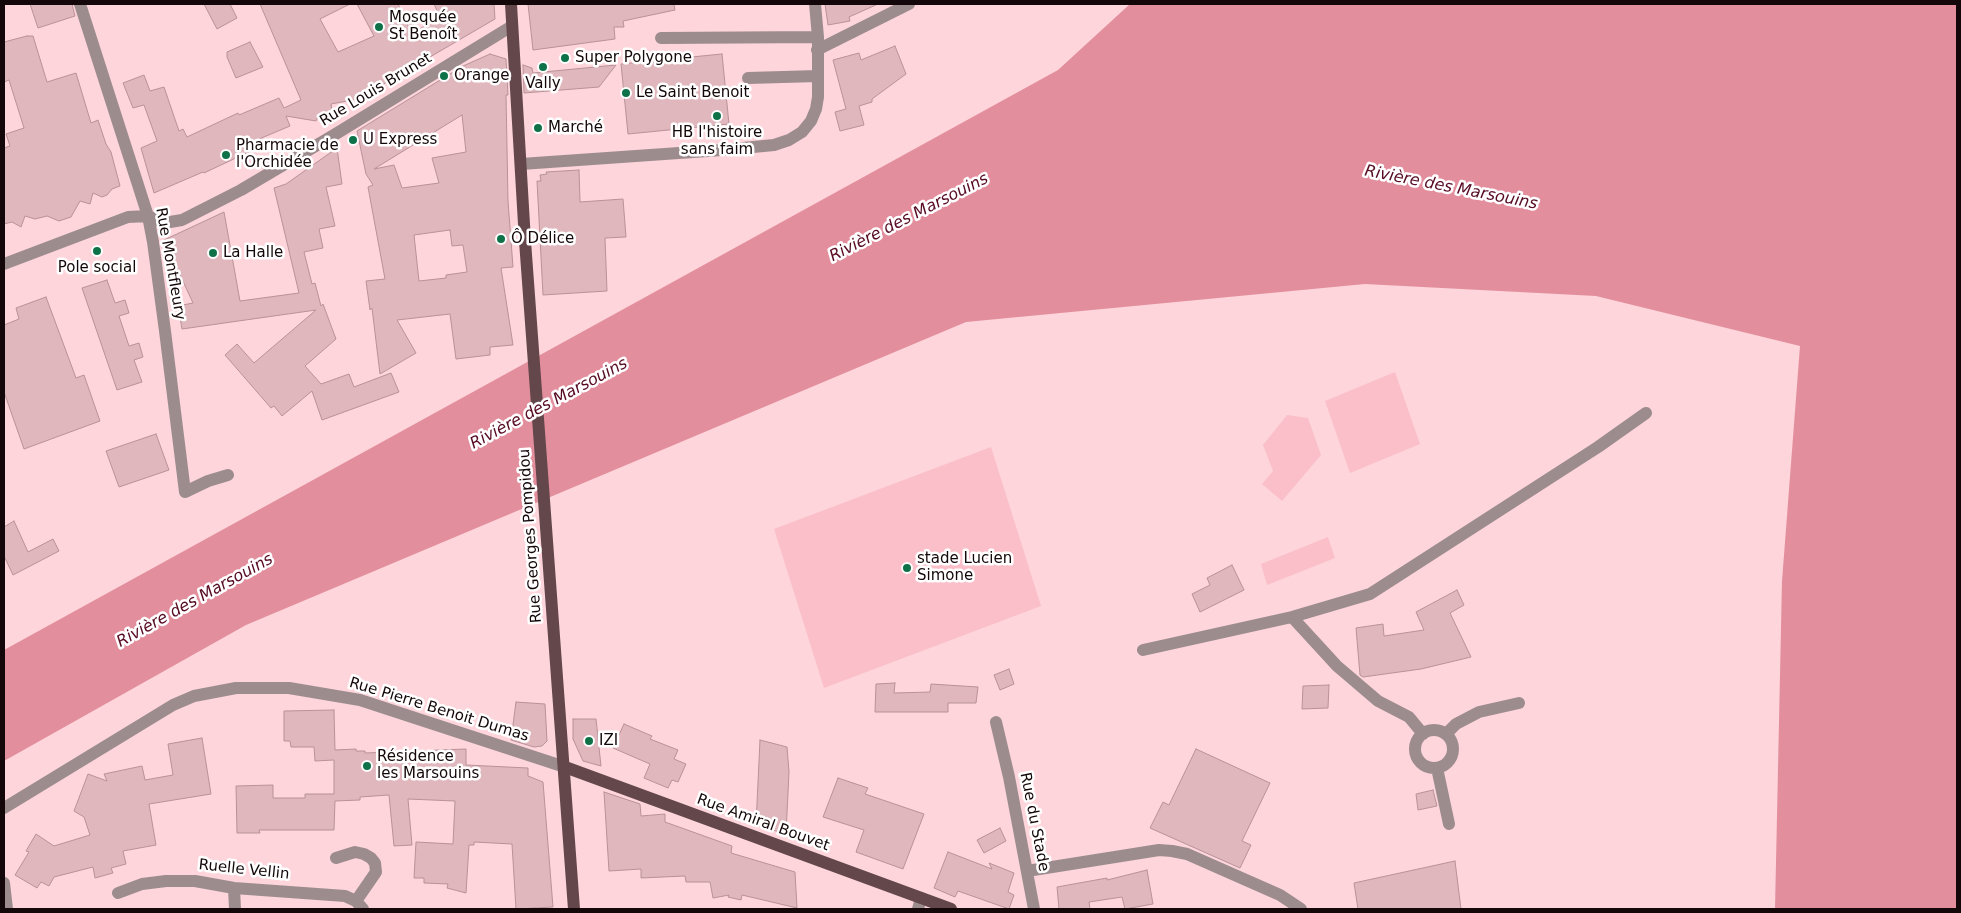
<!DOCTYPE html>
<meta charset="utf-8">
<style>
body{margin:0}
#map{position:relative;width:1961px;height:913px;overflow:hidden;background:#fdd5db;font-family:"DejaVu Sans",sans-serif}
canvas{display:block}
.frame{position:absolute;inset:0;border:5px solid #130709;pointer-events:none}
</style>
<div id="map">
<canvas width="1961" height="913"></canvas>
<div class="frame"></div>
</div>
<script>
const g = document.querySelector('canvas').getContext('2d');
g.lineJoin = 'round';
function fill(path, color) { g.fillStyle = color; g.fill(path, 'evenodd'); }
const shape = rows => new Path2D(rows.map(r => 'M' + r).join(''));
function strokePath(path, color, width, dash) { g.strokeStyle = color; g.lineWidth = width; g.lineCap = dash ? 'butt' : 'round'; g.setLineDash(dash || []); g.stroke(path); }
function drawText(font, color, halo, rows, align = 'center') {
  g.font = font + ' "DejaVu Sans",sans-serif'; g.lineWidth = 5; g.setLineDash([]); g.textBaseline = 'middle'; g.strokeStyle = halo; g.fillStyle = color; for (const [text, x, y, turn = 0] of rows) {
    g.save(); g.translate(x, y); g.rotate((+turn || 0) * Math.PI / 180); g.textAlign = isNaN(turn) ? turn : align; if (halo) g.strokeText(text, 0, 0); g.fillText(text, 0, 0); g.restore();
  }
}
const green = shape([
 [1395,372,1420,444,1350,473,1325,401],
 [1287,415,1308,418,1321,455,1282,501,1262,484,1273,471,1263,445],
 [991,447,1041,606,824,688,774,529],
 [1328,537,1335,558,1267,585,1261,564]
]);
const water = shape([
 [1130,4,1957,4,1957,909,1775,909,1782,581,1800,346,1596,296,1365,284,966,322,246,625,4,761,4,650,1058,70]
]);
const building = shape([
 [30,4,72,4,75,16,38,28,30,4],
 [204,4,230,4,237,18,217,29,204,4],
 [260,4,350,4,320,19,338,52,374,36,357,4,398,4,408,26,413,23,416,31,440,17,434,4,494,4,495,19,358,99,331,104,332,111,318,117,316,121,286,116,290,126,252,142,255,149,204,173,203,172,154,193,141,148,157,141,144,105,133,108,123,83,144,75,150,91,164,87,179,131,183,129,187,137,238,113,239,115,279,98,284,108,301,100,260,4],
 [528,4,674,4,675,10,623,21,624,27,614,27,615,39,533,50,528,4],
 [825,4,878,4,849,17,850,21,828,25,825,4],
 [27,36,33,36,47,82,76,73,91,123,98,120,106,144,111,152,120,186,112,189,107,195,102,197,93,193,90,204,80,201,71,217,59,221,47,216,35,219,25,216,21,227,12,222,4,224,4,148,10,146,6,134,24,128,9,80,4,82,4,42,27,36],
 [250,42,263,67,236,78,227,57,227,52,250,42],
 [895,46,906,74,872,99,872,102,859,106,864,125,840,131,835,112,846,109,833,60,859,53,861,60,895,46],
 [490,54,506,59,508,95,506,95,508,201,513,267,501,268,513,345,490,347,490,355,456,359,450,314,397,320,416,353,380,374,372,308,370,310,366,281,385,279,368,187,373,185,366,174,357,131,463,66,490,54],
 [462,115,466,152,432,158,439,183,402,188,394,165,374,169,462,115],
 [450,230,452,246,463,245,467,272,446,275,446,278,419,281,414,235,450,230],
 [722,54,729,124,628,134,621,64,722,54],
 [523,65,532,68,533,73,616,65,599,87,524,93,523,65],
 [337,148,342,184,326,187,335,226,319,229,323,248,304,252,312,284,315,283,321,306,323,304,336,339,305,366,321,384,349,374,354,387,391,373,399,392,322,420,312,391,282,416,274,406,271,408,225,355,237,344,254,363,316,310,182,329,178,306,193,303,164,240,224,212,240,301,299,293,274,188,286,184,337,148],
 [579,170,580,202,623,199,626,237,605,238,607,291,543,295,537,181,541,181,540,175,547,174,546,172,579,170],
 [107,280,115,303,125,300,129,313,119,316,129,346,139,343,143,357,134,360,142,382,117,390,82,288,107,280],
 [46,297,76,378,84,375,100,421,24,449,4,392,4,325,19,319,16,308,46,297],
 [156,434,169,470,119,487,106,451,156,434],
 [14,521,28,552,53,539,59,551,13,575,4,556,4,527,14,521],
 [1232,565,1244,590,1200,612,1192,594,1210,585,1207,578,1232,565],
 [1457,590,1464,605,1450,613,1471,657,1421,669,1363,677,1360,675,1356,628,1383,624,1384,636,1424,630,1416,612,1457,590],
 [1009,669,1014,684,1000,690,994,675,1009,669],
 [895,683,894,693,930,692,931,684,978,687,976,703,948,703,948,712,875,712,876,684,895,683],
 [1329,685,1328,708,1302,709,1303,686,1329,685],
 [516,702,545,704,547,741,542,746,534,747,511,740,516,702],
 [334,710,335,750,356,749,356,751,365,751,365,753,466,749,466,765,528,768,528,776,543,782,553,907,516,909,512,844,474,842,474,845,469,845,466,893,447,888,448,884,424,883,424,878,414,878,416,842,453,844,455,801,408,799,412,845,394,846,389,795,360,797,360,800,335,801,334,830,259,830,260,833,237,833,236,786,273,785,273,798,305,798,305,794,334,794,334,760,315,761,314,747,291,747,290,741,284,741,284,711,334,710],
 [573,719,596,719,601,766,583,761,573,739,573,719],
 [624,724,652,736,650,739,678,750,674,759,686,764,678,782,672,780,668,788,644,778,650,764,613,748,624,724],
 [202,738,211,794,149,804,156,845,123,851,126,864,111,868,113,873,95,878,93,867,54,877,49,886,41,882,37,888,15,875,29,852,26,851,36,834,54,846,90,835,84,817,74,811,88,774,107,781,104,774,142,766,145,780,173,775,168,744,202,738],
 [760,740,787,747,789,772,786,834,756,825,760,740],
 [1196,749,1270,783,1242,841,1251,845,1240,868,1150,828,1163,802,1169,805,1196,749],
 [838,778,868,788,865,794,924,814,903,869,856,852,864,830,823,817,838,778],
 [1433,790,1437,806,1418,810,1416,794,1433,790],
 [604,792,640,804,641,816,665,814,665,822,732,846,731,853,795,872,797,908,742,895,741,900,728,897,729,895,713,898,710,882,686,882,685,876,641,878,641,869,609,871,604,792],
 [1000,828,1006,841,984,853,977,840,1000,828],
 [948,852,992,869,989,863,1014,873,1008,892,1014,895,1009,909,958,891,955,897,934,888,948,852],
 [1455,861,1461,909,1358,909,1354,883,1455,861],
 [1147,870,1153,904,1125,909,1122,897,1089,902,1090,909,1059,909,1057,887,1107,878,1107,880,1147,870]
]);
const minor = shape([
 [80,4,148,216,153,242,165,331,185,492,208,481,228,475],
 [661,38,818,37],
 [817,50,909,4],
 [748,78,818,76],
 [521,164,722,150,774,145,789,140,802,132,811,121,816,109,818,97,818,37,815,4],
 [4,264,128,217,148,216,164,223,182,220,241,190,334,135,512,26],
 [1292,617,1337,666,1378,701,1409,717,1423,734],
 [1143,650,1292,617,1370,594,1598,447,1646,413],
 [996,722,1009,777,1034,909],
 '1415 749a19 19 0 1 1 38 0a19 19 0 1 1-38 0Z',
 [1447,733,1456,724,1479,712,1519,703],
 [1437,768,1449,824],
 [4,808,173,705,194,696,236,688,289,688,360,700,565,767],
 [336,858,355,852,364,854,371,858,375,863,376,872,356,901],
 [1027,871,1159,850,1172,851,1187,854,1280,895,1301,909],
 [4,883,7,909],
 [234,888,235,909],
 [118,893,142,884,166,881,195,881,234,888,345,896,356,901,363,909],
 [918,909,921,898]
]);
const major = shape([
 [511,4,525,241,574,909],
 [565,767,951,909]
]);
const markers = [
 [379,27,5,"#0f7147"],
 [565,58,5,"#0f7147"],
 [543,67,5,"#0f7147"],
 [444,76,5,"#0f7147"],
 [626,93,5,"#0f7147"],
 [717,116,5,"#0f7147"],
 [538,128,5,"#0f7147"],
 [353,140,5,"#0f7147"],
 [226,155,5,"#0f7147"],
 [501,239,5,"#0f7147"],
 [97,251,5,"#0f7147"],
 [213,253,5,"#0f7147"],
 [907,568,5,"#0f7147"],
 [589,741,5,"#0f7147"],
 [367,766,5,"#0f7147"]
];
const poiNames = [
 ["Mosquée",389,18],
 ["St Benoît",389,35],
 ["Super Polygone",575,58],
 ["Orange",454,76],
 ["Vally",543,84,"center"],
 ["Le Saint Benoit",636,93],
 ["Marché",548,128],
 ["HB l'histoire",717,133,"center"],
 ["sans faim",717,150,"center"],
 ["U Express",363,140],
 ["Pharmacie de",236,146],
 ["l'Orchidée",236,163],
 ["Ô Délice",511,239],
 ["La Halle",223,253],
 ["Pole social",97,268,"center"],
 ["stade Lucien",917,559],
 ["Simone",917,576],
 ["IZI",599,741],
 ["Résidence",377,757],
 ["les Marsouins",377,774]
];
const streetNames = [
 ["Rue Louis Brunet",376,90,-31],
 ["Rue Montfleury",170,264,80],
 ["Rue Georges Pompidou",531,536,-94],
 ["Rue Pierre Benoit Dumas",439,710,17],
 ["Rue du Stade",1034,822,79],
 ["Rue Amiral Bouvet",763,823,20],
 ["Ruelle Vellin",244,870,6]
];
const waterNames = [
 ["Rivière des Marsouins",1451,188,11],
 ["Rivière des Marsouins",909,218,-27],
 ["Rivière des Marsouins",549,404,-28],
 ["Rivière des Marsouins",195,601,-29]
];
fill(green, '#fbbfc9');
fill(water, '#e38e9d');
fill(building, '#dfb7bd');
strokePath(building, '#b89298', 1);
strokePath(minor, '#9d8c8e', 12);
strokePath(major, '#63474b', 12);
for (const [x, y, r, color] of markers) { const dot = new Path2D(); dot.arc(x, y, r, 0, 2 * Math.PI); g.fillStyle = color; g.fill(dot); strokePath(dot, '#fff', 2); }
drawText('15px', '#130709', '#fff', poiNames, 'left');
drawText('15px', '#130709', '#fff', streetNames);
drawText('italic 16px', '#570b23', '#fff', waterNames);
</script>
